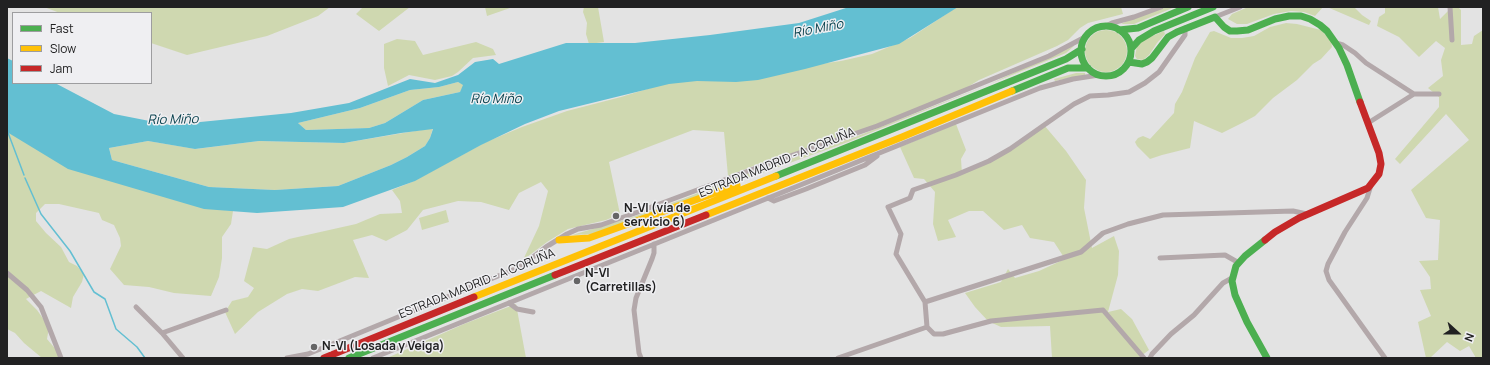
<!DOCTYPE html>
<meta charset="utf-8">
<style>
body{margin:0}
#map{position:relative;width:1490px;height:365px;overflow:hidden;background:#e3e3e3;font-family:Manrope,sans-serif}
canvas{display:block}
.frame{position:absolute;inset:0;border:8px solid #212122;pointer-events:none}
.legend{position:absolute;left:12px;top:12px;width:140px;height:72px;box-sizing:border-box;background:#efeff2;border:1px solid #9d9d9f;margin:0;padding:5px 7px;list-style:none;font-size:12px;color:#212122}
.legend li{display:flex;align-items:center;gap:8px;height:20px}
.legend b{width:20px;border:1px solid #9d9d9f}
.north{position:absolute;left:1438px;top:313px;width:40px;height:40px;-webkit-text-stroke:3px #efeff2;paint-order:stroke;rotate:111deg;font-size:11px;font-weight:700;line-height:16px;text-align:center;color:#212122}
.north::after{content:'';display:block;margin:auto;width:14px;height:18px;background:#212122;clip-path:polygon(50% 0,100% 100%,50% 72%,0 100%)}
</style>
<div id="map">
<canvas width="1490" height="365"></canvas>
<div class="frame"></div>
<ul class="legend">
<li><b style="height:5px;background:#4caf50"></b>Fast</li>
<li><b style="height:5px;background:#ffc107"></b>Slow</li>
<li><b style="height:5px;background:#c62828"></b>Jam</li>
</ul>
<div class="north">N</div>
</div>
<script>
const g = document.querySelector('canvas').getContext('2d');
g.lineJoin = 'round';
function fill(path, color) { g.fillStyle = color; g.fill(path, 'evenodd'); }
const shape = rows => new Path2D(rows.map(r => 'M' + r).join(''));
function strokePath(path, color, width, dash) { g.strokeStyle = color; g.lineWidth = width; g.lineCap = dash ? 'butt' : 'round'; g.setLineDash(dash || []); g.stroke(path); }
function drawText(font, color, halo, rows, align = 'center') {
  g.font = font + ' Manrope,sans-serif'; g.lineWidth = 3; g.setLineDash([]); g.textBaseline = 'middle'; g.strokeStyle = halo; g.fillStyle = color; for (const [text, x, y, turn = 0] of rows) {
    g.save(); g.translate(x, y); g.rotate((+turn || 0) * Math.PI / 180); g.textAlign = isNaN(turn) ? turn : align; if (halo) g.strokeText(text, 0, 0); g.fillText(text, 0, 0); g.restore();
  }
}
const green = shape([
 [44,7,330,7,318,16,267,36,187,55,151,43,151,13,60,13],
 [363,7,410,7,379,31,356,14],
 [485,7,513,7,487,16],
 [584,7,598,7,604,42,589,44,586,34,587,23,583,12],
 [957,7,1121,7,1123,14,1088,23,1080,28,1068,40,1057,46,979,80,966,88,850,135,758,164,728,176,724,132,693,130,609,162,620,214,606,220,568,229,547,242,523,260,539,226,548,191,541,182,519,193,509,210,481,202,458,201,423,210,407,230,386,241,372,235,353,240,369,278,355,277,318,291,302,289,287,294,258,312,235,334,225,312,232,301,248,297,254,288,244,281,253,247,267,249,289,239,356,224,380,214,402,213,400,201,392,190,412,182,486,142,522,127,567,111,621,97,670,82,730,77,841,61,872,54,910,38],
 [1167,7,1175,7,1134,24,1121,24,1131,19],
 [1248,7,1323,7,1315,16,1304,12,1291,11,1274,14,1247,24,1237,24,1228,19,1232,14],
 [1327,7,1354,7,1362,15,1371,21,1369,25],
 [1385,7,1438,7,1440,19,1452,7,1458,7,1461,10,1461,45,1472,44,1474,36,1483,30,1483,358,1476,358,1469,346,1460,351,1447,342,1430,358,1426,358,1418,322,1431,316,1420,290,1431,289,1430,277,1419,261,1438,260,1440,220,1426,218,1411,190,1469,140,1446,114,1400,164,1395,159,1439,107,1439,97,1428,88,1443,76,1441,60,1445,48,1436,41,1419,57,1399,37,1377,26,1379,17,1385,13],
 [1286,23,1297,24,1321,30,1331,41,1332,47,1321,59,1313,64,1297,80,1273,98,1255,116,1242,123,1222,133,1194,121,1190,148,1162,155,1150,159,1137,146,1135,142,1138,138,1143,136,1150,139,1174,113,1175,104,1182,92,1195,58,1210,32,1214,31,1231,38,1242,38,1254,36,1270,27],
 '1085 51a21 21 0 1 1 42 0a21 21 0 1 1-42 0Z',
 [1164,31,1165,34,1157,43,1149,55,1143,60,1137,59,1135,56,1137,46,1143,40],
 [397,39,415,41,423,55,476,42,493,49,496,55,473,58,458,72,452,76,435,80,409,75,388,86,384,68,384,44],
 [1072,45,1074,46,1066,53,848,142,592,234,572,235,627,219,683,199,745,174,855,137,990,84],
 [1076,73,1085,73,1085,75,1055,81,1054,79],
 [458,82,464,85,460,92,423,100,385,123,369,128,306,130,298,123,360,108,410,90,439,87],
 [956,124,966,150,961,159,962,174,994,160,1044,125,1066,151,1086,180,1084,208,1092,248,1114,236,1119,251,1118,275,1108,312,1121,309,1132,319,1149,350,1141,356,1142,358,1052,358,1050,326,1001,327,988,321,975,307,965,293,1001,282,1008,269,1015,278,1039,271,1065,259,1054,242,1030,238,1022,225,1004,230,983,211,969,211,948,220,956,237,938,241,933,224,935,192,924,179,914,178,900,147],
 [7,125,225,210,233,211,231,224,222,237,222,258,219,277,211,296,174,293,149,287,124,285,110,269,121,246,120,238,114,225,102,220,99,213,59,204,45,204,36,213,36,221,46,233,61,247,69,262,77,266,84,274,82,282,73,297,71,308,41,291,26,299,37,310,49,327,47,339,63,358,42,358,24,343,15,333,7,329],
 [433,128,430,138,425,146,407,157,391,165,338,186,275,190,209,187,112,160,109,148,148,141,196,149,259,141,344,143],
 [446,210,449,222,422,230,419,218],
 [516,304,526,358,387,358,464,324]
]);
const water = shape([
 [849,7,958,7,899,44,805,69,758,80,736,82,697,81,669,84,559,111,525,124,481,145,415,181,343,207,257,213,204,209,68,169,7,132,7,58,13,61,13,83,55,83,114,114,170,125,291,113,349,103,410,79,435,83,458,75,475,62,493,59,499,64,566,43,635,43,710,35,799,23],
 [458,82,463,85,460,92,423,100,385,123,369,128,306,130,298,123,360,108,410,90,439,87],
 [433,129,430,138,425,146,407,157,391,165,338,186,275,190,209,187,112,160,109,148,148,141,195,149,259,141,344,143,401,133]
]);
const stream = shape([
 [7,130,24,175],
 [25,178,41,214,70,251,94,292,105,299,116,329,137,347,145,358]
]);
const street = shape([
 [1450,7,1452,40],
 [1215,17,1240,7],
 [1104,27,1112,23,1134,17,1161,7],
 [1336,43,1343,45,1355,53,1366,63,1414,94,1439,94],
 [1368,123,1414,94],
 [1371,185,1367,198,1345,232,1328,264,1326,271,1329,280,1385,358],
 [768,198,774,201,806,189,865,165,877,156],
 [1160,258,1225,255,1239,263],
 [7,273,27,290,41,307,61,358],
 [925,302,1081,252,1103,233,1128,224,1163,215,1293,211,1307,214],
 [509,303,517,309,533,312],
 [136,307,162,333,183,358],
 [927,327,934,334,943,334,991,321,1103,310,1144,358],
 [162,333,226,310],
 [287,358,308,354,520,267,546,247,567,234,578,229,601,225,638,212,767,164,877,126,1049,56,1087,36],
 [373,358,1040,88,1073,79,1099,75],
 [641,358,639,353,634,310,636,298,652,259,654,253,654,244],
 [838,358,927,327,925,302,896,254,901,234,888,207,910,198,913,190,956,175,989,161,1010,149,1074,104,1090,96,1108,95,1129,92,1145,83,1159,72,1185,35,1185,28],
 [1150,358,1152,354,1171,334,1194,315,1223,283,1232,278]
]);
const fast = shape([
 '1081 51a25 25 0 1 1 50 0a25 25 0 1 1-50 0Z',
 [1119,30,1138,28,1188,7],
 [1131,49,1139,40,1154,31,1213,7],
 [1129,62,1142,64,1147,62,1152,58,1168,37,1177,32,1215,17,1224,27,1230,31,1237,31,1248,30,1275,19,1289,16,1301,16,1310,19,1320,25,1327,31,1339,48,1347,65,1360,102],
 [1012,91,1068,68,1088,68],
 [776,176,1066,59,1082,49],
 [1265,240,1245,256,1236,266,1232,281,1235,295,1247,322,1267,358],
 [349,358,555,275]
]);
const slow = shape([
 [706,215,902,137,1012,91],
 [559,240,589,238,737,185],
 [474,297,776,176]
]);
const jam = shape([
 [1265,240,1275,232,1299,218,1368,188,1379,174,1381,164,1379,153,1360,102],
 [555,275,706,215],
 [324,358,474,297]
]);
const markers = [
 [616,216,4,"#656566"],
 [577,281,4,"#656566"],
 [314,347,4,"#656566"]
];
const streetNames = [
 ["ESTRADA MADRID - A CORUÑA",777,163,-22],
 ["ESTRADA MADRID - A CORUÑA",477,284,-22]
];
const poiNames = [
 ["N-VI (vía de",624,209],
 ["servicio 6)",624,223],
 ["N-VI",585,274],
 ["(Carretillas)",585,288],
 ["N-VI (Losada y Veiga)",322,347]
];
const waterNames = [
 ["Río Miño",818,29,-11],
 ["Río Miño",496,99],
 ["Río Miño",173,120,-1]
];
fill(green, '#cfd8b0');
fill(water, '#63bfd2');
strokePath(stream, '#63bfd2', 1.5);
strokePath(street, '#b3a8aa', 5);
strokePath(fast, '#4caf50', 7);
strokePath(slow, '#ffc107', 7);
strokePath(jam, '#c62828', 7);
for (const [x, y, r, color] of markers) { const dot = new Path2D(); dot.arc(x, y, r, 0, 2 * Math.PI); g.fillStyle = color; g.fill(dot); strokePath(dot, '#efeff2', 1.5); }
drawText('12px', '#212122', '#efeff2', streetNames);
drawText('bold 12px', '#212122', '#efeff2', poiNames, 'left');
drawText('italic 13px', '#09414d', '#efeff2', waterNames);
</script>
